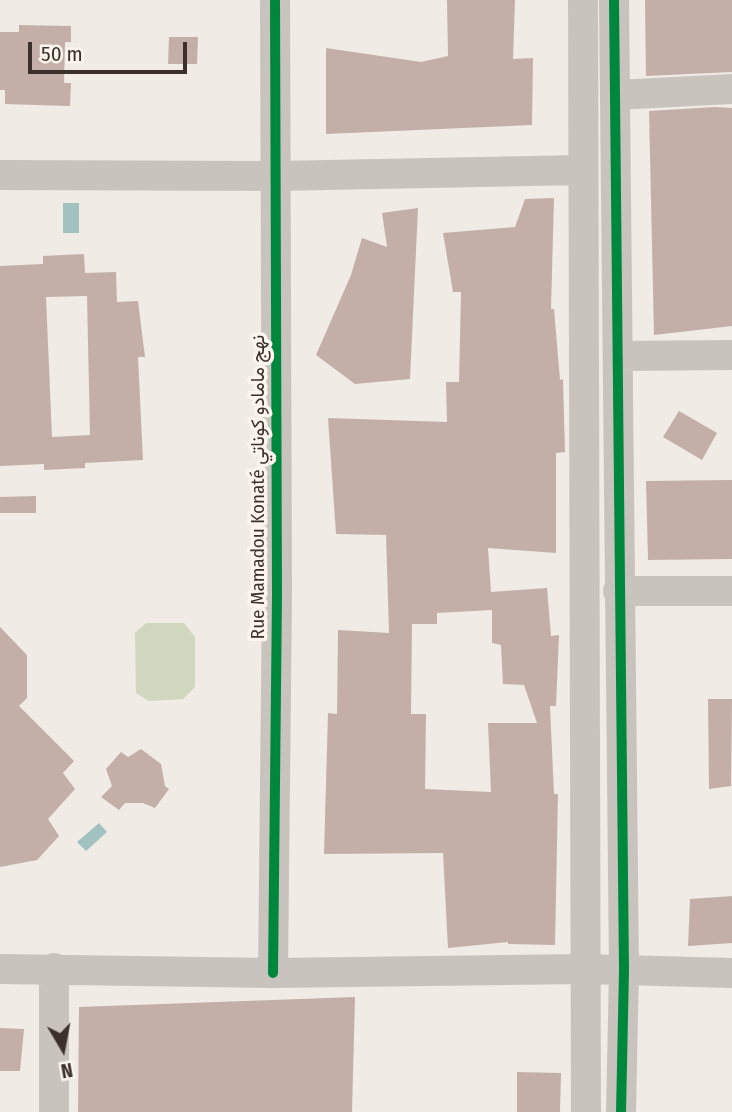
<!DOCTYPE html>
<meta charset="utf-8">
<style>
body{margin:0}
#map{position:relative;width:732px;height:1112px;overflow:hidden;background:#f0ebe5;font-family:"Fira Sans Condensed",sans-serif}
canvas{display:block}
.north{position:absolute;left:28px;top:1014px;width:70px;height:70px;-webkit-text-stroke:5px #fbf5ee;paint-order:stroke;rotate:170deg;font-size:19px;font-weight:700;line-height:28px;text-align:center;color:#3b302b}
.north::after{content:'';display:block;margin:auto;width:24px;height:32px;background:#3b302b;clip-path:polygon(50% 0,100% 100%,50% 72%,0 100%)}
.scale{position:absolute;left:28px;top:42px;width:159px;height:32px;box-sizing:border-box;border:4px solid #3b302b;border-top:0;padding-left:9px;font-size:21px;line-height:24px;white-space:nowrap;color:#3b302b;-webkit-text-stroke:5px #fbf5ee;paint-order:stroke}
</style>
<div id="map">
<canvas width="732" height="1112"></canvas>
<div class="north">N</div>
<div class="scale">50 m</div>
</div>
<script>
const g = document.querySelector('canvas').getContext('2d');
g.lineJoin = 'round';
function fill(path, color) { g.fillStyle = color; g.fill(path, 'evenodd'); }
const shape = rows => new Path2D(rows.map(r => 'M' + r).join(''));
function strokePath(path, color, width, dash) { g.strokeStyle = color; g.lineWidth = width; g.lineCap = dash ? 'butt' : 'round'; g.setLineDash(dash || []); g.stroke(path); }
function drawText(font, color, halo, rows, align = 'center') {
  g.font = font + ' "Fira Sans Condensed",Vazirmatn,sans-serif'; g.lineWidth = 7; g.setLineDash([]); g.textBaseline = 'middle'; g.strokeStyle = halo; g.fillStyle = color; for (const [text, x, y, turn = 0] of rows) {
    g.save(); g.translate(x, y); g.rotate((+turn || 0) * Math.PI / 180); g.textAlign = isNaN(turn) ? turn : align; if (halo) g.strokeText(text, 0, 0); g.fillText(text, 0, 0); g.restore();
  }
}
const green = shape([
 [146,623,184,623,195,637,195,687,183,699,149,701,136,693,135,633]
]);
const water = shape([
 [63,203,79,203,79,233,63,233],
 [99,823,107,832,86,851,77,842]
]);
const building = shape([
 [447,0,515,0,513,59,533,58,532,125,326,134,326,48,421,62,448,56],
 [645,0,732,0,732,72,646,76],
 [19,25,71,26,71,42,65,42,64,83,71,83,70,106,5,104,5,90,0,90,0,32,19,32],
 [169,37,198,37,197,64,168,64],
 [715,107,732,108,732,326,654,335,649,111],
 [554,198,551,309,554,309,560,380,563,379,565,452,556,453,556,553,488,548,491,592,547,588,551,636,559,635,556,706,550,706,554,794,558,794,555,945,508,944,508,942,448,948,443,853,324,854,328,713,337,714,338,630,389,633,386,535,336,534,328,418,447,422,446,382,459,382,461,292,453,292,443,233,515,227,525,199],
 [492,610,492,643,501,645,503,684,524,685,537,723,488,723,491,792,425,789,426,714,411,714,412,624,437,624,437,613],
 [418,208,410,379,355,384,316,355,351,275,362,238,387,247,382,213],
 [84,254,85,273,116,272,117,302,138,301,145,357,138,357,143,460,85,463,85,468,44,470,44,464,0,466,0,266,43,264,43,256],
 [87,296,90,435,52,437,46,297],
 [679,411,717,433,702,460,663,437],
 [732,480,732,559,648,560,646,481],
 [36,496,36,513,0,513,0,497],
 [0,627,27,655,27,698,19,706,74,761,63,773,75,789,48,819,59,836,37,860,0,867],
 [708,699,732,699,731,786,709,789],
 [141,749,161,764,165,786,169,789,155,808,143,803,125,803,119,810,101,797,112,786,106,769,121,752,128,757],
 [732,896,732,943,688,946,690,899],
 [355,997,352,1112,78,1112,79,1007],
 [0,1028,24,1029,20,1071,0,1071],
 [517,1072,561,1073,560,1112,517,1112]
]);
const minor = shape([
 [583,0,586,1112],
 [614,0,624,970,621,1112],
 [615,95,732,89],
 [0,175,277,176,581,170],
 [618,356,732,355],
 [618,591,732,591],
 [54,968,54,1112],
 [0,969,273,973,584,969,732,973],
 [273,973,277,594,275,0]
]);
const cycleway = shape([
 [614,0,624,970,621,1112],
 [273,973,277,594,275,0]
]);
const streetNames = [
 ["Rue Mamadou Konaté نهج مامادو كوناتي",259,487,-90]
];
fill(green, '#d1d6bf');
fill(water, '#a1c2c1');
fill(building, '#c3afa7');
strokePath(minor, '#c9c3be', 30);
strokePath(cycleway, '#00873e', 10);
drawText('19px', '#3b302b', '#fbf5ee', streetNames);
</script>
